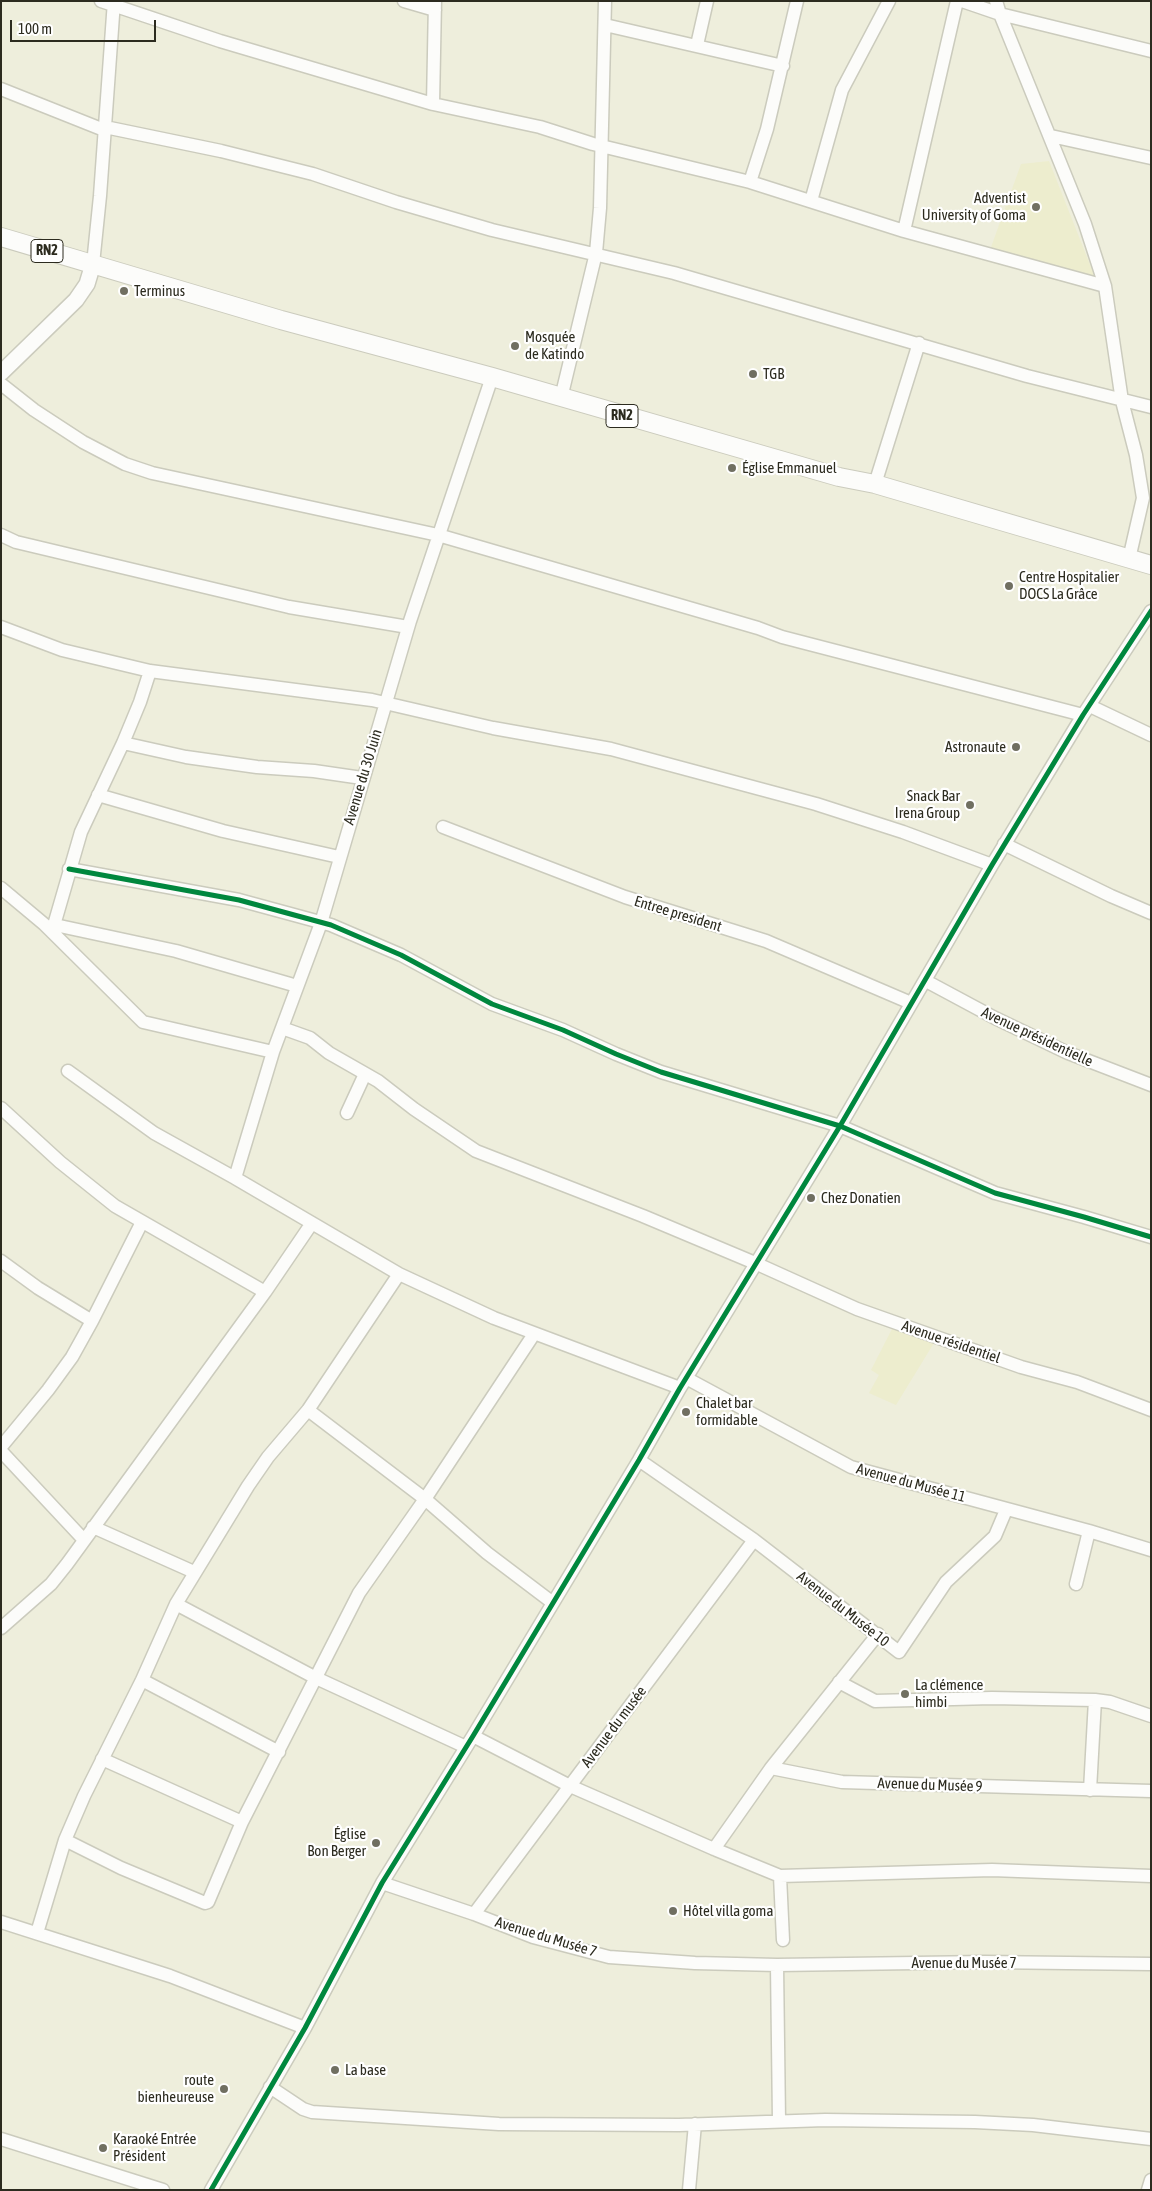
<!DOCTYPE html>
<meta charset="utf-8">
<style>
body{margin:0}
#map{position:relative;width:1152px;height:2191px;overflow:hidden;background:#eeeedc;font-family:"Asap Condensed",sans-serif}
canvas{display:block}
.frame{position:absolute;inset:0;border:2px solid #2c2b1f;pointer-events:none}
.scale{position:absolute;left:10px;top:20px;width:146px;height:22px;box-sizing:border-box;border:2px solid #2c2b1f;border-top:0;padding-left:6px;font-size:15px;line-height:18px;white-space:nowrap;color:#2c2b1f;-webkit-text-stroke:4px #fff;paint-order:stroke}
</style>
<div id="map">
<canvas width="1152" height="2191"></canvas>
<div class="frame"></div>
<div class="scale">100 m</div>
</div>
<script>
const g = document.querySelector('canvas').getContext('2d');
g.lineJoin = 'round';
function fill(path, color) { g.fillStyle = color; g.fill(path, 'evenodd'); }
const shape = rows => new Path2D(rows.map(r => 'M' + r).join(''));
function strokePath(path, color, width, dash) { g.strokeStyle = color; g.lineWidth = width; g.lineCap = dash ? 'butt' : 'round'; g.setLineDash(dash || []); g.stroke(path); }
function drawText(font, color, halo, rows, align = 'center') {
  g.font = font + ' "Asap Condensed",sans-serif'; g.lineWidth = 4.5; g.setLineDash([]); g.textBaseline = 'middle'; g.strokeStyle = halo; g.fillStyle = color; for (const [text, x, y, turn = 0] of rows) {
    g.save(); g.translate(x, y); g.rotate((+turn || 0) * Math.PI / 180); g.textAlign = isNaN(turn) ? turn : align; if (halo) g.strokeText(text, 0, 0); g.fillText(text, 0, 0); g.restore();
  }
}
const built = shape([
 [1049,161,1096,280,990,250,1021,164],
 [893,1327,934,1343,896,1405,869,1393,879,1375,871,1370]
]);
const minor = shape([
 [101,1,220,41,433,104,540,127,593,144,750,182,904,231,1105,286],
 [404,1,435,10],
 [962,1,1000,14,1151,51],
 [996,1,1000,14,1085,224,1105,286,1122,401,1136,455,1143,498,1129,559],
 [605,25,783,66],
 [697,45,707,1],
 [1,89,104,130],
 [433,104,435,1],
 [105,127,221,151,313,174,396,202,492,230,674,273,1027,376,1151,407],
 [1051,136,1151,158],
 [750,182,767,129,797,1],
 [811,201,842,90,889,1],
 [904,231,957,1],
 [93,264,100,196,114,1],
 [1,384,34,410,83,442,125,464,152,473,438,535,758,628,782,637,1083,715],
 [561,398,596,253,600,208,605,1],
 [875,484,919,343],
 [1,535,16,542,289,607,408,627],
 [1,627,62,650,150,671,372,700,493,728,611,749,816,804,903,832,992,865],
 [1090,706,1151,735],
 [123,743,186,757,257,767,314,771,362,778],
 [98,795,223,831,339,857],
 [443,827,625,897,766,941,911,1003],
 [1004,844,1111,896,1151,913],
 [69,869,239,900,331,925,401,955,492,1004,563,1030,616,1054,661,1072,840,1126,995,1193,1084,1217,1151,1237],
 [1,888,44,924,143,1022,273,1052],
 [55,925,176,951,297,986],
 [52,932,81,832,123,743,140,702,150,671],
 [926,981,995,1018,1068,1053,1151,1085],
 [282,1028,310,1038,329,1053,378,1081,414,1109,476,1151,643,1216,755,1263,857,1309,1021,1367,1077,1382,1151,1410],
 [68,1071,154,1133,235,1178,399,1274,494,1318,680,1388],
 [1,1108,60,1162,115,1206,265,1292],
 [347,1113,365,1074],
 [235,1178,273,1052,321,923,410,621,492,377],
 [1,1261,38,1288,92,1321],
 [686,1378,851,1467,1089,1531,1151,1550],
 [308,1410,425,1499,487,1553,553,1603],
 [1,1447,48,1390,72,1357,92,1321,142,1222],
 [1,1451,84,1540],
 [639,1460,754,1540,899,1652,946,1582,995,1536,1006,1510],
 [93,1527,194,1572],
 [1076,1584,1089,1531],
 [176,1604,316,1678,466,1747],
 [1,1628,51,1584,67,1564,265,1292,312,1223],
 [142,1680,279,1752],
 [839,1682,875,1701,992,1698,1095,1700,1110,1702,1151,1716],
 [473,1736,570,1786,714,1849,780,1876,992,1870,1151,1876],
 [102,1759,242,1822],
 [771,1768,842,1782,1151,1791],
 [1090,1790,1095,1700],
 [65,1840,121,1868,205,1903,208,1902,242,1822,359,1593,425,1499,534,1334],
 [714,1849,771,1768,878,1634],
 [780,1876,783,1940],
 [382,1883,474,1914,533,1937,609,1957,695,1963,777,1965,985,1962,1151,1964],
 [474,1914,754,1540],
 [1,1922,170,1976,305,2028],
 [37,1933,65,1840,84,1796,142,1680,176,1604,248,1486,268,1457,308,1410,399,1274],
 [777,1965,779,2121],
 [270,2087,303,2109,312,2112,499,2124,679,2125,825,2120,975,2122,1033,2125,1151,2139],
 [1,2139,163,2190],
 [211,2190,305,2028,382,1883,473,1736,639,1460,680,1388,840,1126,992,865,1083,715,1151,611],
 [689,2190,695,2124],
 [1148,2190,1151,2180]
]);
const major = shape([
 [1,373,76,300,87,284,93,264]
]);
const highway = shape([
 [1,237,281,320,492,377,839,477,875,484,1151,565]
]);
const cycleway = shape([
 [69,869,239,900,331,925,401,955,492,1004,563,1030,616,1054,661,1072,840,1126,995,1193,1084,1217,1151,1237],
 [211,2190,305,2028,382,1883,473,1736,639,1460,680,1388,840,1126,992,865,1083,715,1151,611]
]);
const markers = [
 [1036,207,5,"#706f61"],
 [124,291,5,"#706f61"],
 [515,346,5,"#706f61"],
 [753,374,5,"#706f61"],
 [732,468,5,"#706f61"],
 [1009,586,5,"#706f61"],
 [1016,747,5,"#706f61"],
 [970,805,5,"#706f61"],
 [811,1198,5,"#706f61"],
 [686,1412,5,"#706f61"],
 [905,1694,5,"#706f61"],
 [376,1843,5,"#706f61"],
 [673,1911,5,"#706f61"],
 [335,2070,5,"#706f61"],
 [224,2089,5,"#706f61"],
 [103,2148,5,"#706f61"]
];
const shields = [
 [47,251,32],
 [622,416,32]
];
const shieldNames = [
 ["RN2",47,251],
 ["RN2",622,416]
];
const poiNames = [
 ["Adventist",1026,198,"right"],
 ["University of Goma",1026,215,"right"],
 ["Terminus",134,291],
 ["Mosquée",525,337],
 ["de Katindo",525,354],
 ["TGB",763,374],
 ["Église Emmanuel",742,468],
 ["Centre Hospitalier",1019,577],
 ["DOCS La Grâce",1019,594],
 ["Astronaute",1006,747,"right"],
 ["Snack Bar",960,796,"right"],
 ["Irena Group",960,813,"right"],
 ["Chez Donatien",821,1198],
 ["Chalet bar",696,1403],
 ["formidable",696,1420],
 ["La clémence",915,1685],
 ["himbi",915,1702],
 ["Église",366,1834,"right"],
 ["Bon Berger",366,1851,"right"],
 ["Hôtel villa goma",683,1911],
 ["La base",345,2070],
 ["route",214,2080,"right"],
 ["bienheureuse",214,2097,"right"],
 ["Karaoké Entrée",113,2139],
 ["Président",113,2156]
];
const streetNames = [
 ["Avenue du 30 Juin",363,777,-73],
 ["Entree president",678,914,17],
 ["Avenue présidentielle",1037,1037,25],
 ["Avenue résidentiel",951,1342,19],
 ["Avenue du Musée 11",911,1483,15],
 ["Avenue du Musée 10",843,1609,38],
 ["Avenue du musée",614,1727,-53],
 ["Avenue du Musée 9",930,1785,2],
 ["Avenue du Musée 7",546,1937,17],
 ["Avenue du Musée 7",964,1963]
];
fill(built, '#ededce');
strokePath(minor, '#cbcbbd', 15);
strokePath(major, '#cbcbbd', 18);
strokePath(highway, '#cbcbbd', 20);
strokePath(minor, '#fcfcfa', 12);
strokePath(major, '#fcfcfa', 15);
strokePath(highway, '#fcfcfa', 18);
strokePath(cycleway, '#00873e', 5);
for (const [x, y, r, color] of markers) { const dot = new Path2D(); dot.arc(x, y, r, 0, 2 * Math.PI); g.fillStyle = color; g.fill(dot); strokePath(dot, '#fff', 2); }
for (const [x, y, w] of shields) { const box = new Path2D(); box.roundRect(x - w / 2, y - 11.5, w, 23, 4); g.fillStyle = '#fff'; g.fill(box); strokePath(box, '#2c2b1f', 1); }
drawText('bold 14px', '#2c2b1f', null, shieldNames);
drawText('15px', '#2c2b1f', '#fff', poiNames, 'left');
drawText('15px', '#2c2b1f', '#fff', streetNames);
</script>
